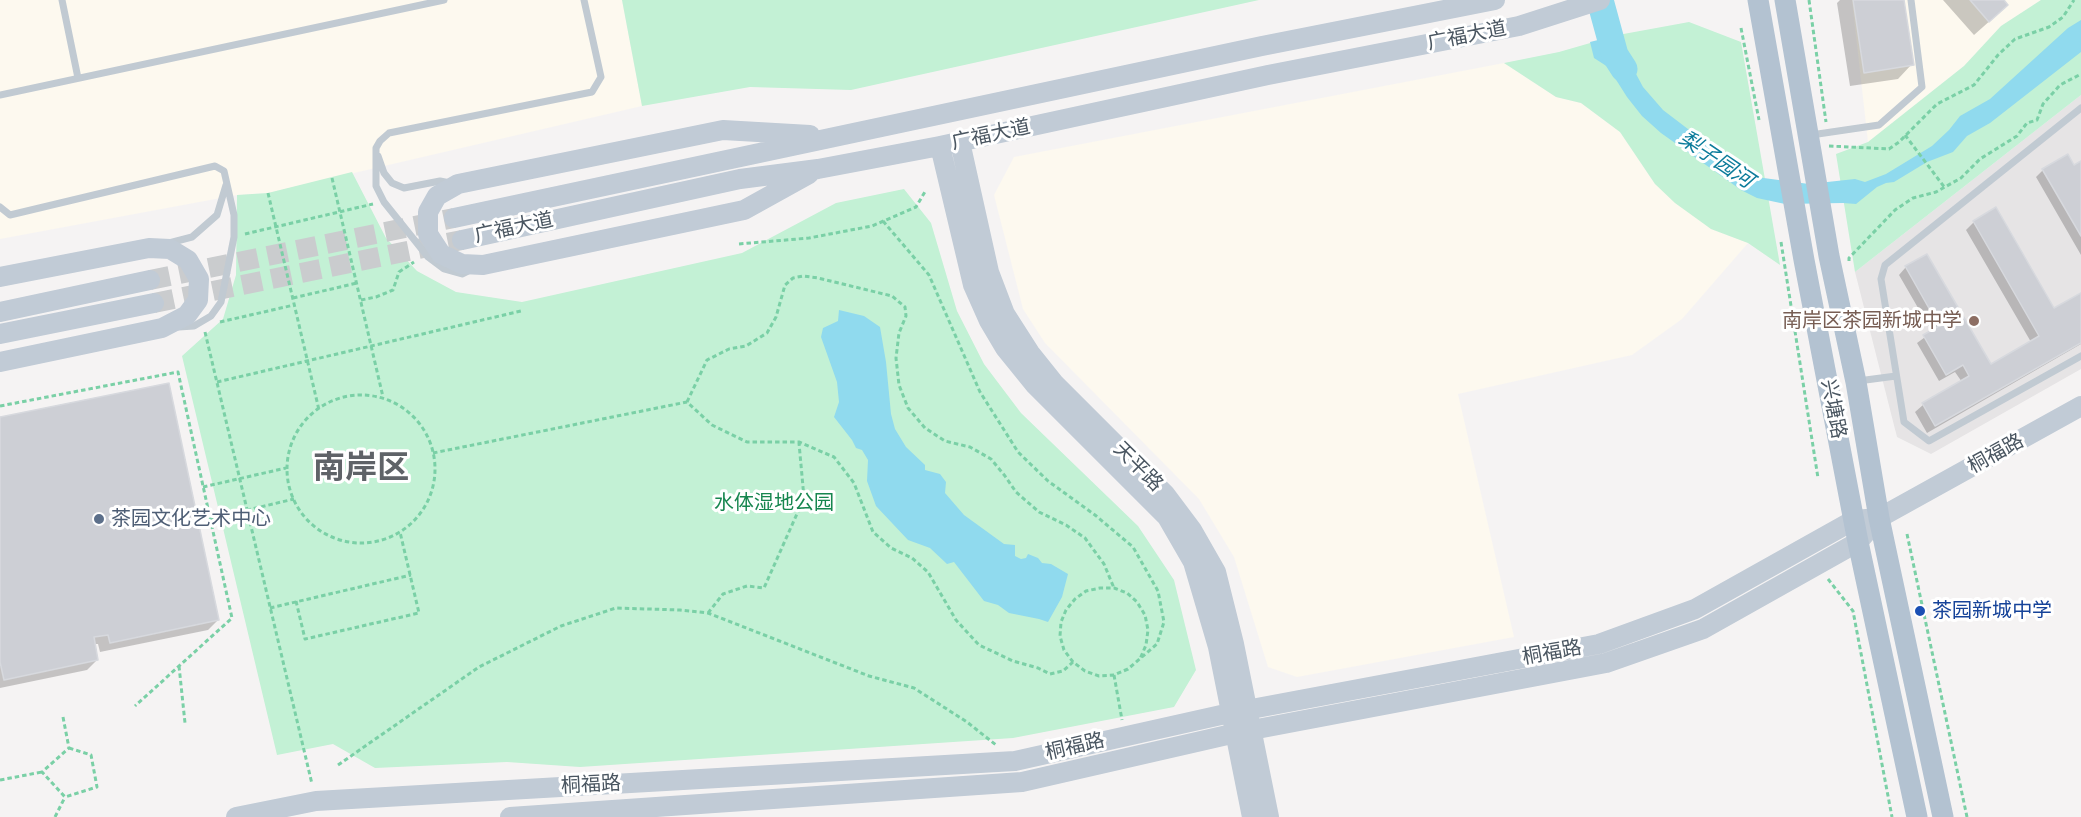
<!DOCTYPE html>
<meta charset="utf-8">
<style>
body{margin:0}
canvas{display:block;background:#f5f3f3}
</style>
<canvas width="2081" height="817"></canvas>
<script>
const g = document.querySelector('canvas').getContext('2d');
g.lineJoin = 'round';
function fill(path, color) { g.fillStyle = color; g.fill(path, 'evenodd'); }
const shape = rows => new Path2D(rows.map(r => 'M' + r).join(''));
function strokePath(path, color, width, dash) { g.strokeStyle = color; g.lineWidth = width; g.lineCap = dash ? 'butt' : 'round'; g.setLineDash(dash || []); g.stroke(path); }
function drawText(font, color, halo, rows, align = 'center') {
  g.font = font + ' Karla,"Noto Sans SC",sans-serif'; g.lineWidth = 6; g.setLineDash([]); g.textBaseline = 'middle'; g.strokeStyle = halo; g.fillStyle = color; for (const [text, x, y, turn = 0] of rows) {
    g.save(); g.translate(x, y); g.rotate((+turn || 0) * Math.PI / 180); g.textAlign = isNaN(turn) ? turn : align; if (halo) g.strokeText(text, 0, 0); g.fillText(text, 0, 0); g.restore();
  }
}
const commercial = shape([
 [0,0,622,0,642,106,268,193,237,195,0,239],
 [1852,0,2041,0,2001,26,1964,66,1868,142],
 [1504,63,1556,97,1581,103,1620,132,1655,184,1711,229,1748,243,1682,319,1632,355,1458,394,1514,637,1297,677,1268,667,1234,557,1199,499,1045,343,1023,309,994,195,1014,157]
]);
const education = shape([
 [2081,95,2081,369,1931,454,1897,437,1855,272]
]);
const green = shape([
 [622,0,1259,0,851,90,750,87,642,106],
 [2041,0,2081,0,2081,95,1855,272,1836,154,1868,142,1964,66,2001,26],
 [1689,22,1741,42,1780,265,1748,243,1711,229,1675,203,1655,184,1620,132,1581,103,1556,97,1504,63,1559,52,1618,35],
 [352,172,386,238,417,271,456,292,522,302,742,253,836,203,904,189,931,223,957,311,984,364,1021,413,1138,526,1174,580,1196,670,1174,707,1013,738,580,767,507,762,375,768,333,744,277,755,182,356,223,319,236,275,237,195,268,193]
]);
const water = shape([
 [2081,20,2081,52,1990,123,1967,136,1953,152,1927,162,1894,182,1886,183,1877,187,1856,204,1843,203,1785,204,1757,198,1741,190,1661,133,1642,116,1627,97,1608,67,1594,58,1590,42,1618,35,1618,42,1621,44,1622,52,1628,59,1643,87,1663,110,1743,171,1756,177,1809,184,1855,179,1865,182,1886,174,1932,146,1949,130,1960,116,1990,99,2068,28],
 [839,310,864,316,880,327,886,362,891,414,895,429,906,447,925,465,925,470,940,474,946,482,945,493,964,515,1004,544,1015,545,1015,556,1021,559,1026,558,1028,554,1038,558,1042,563,1051,564,1068,574,1062,597,1048,622,1039,619,1009,613,998,605,984,601,954,562,947,564,930,548,908,540,876,506,867,481,868,460,862,450,856,448,852,440,834,417,839,402,837,382,821,337,823,328,838,321]
]);
const shadow = shape([
 [1840,0,1902,0,1912,64,1898,79,1850,86,1837,3],
 [1943,0,2002,0,1992,19,1974,35],
 [2081,163,2081,255,2036,177,2043,170,2073,167],
 [1996,210,2054,310,2081,294,2081,344,1927,433,1915,412,1923,405,1962,382,1955,372,1939,381,1917,343,1932,332,1899,275,1906,267,1990,366,2031,342,1966,230,1974,222],
 [0,419,218,620,208,630,100,652,98,644,94,644,97,660,87,670,0,688]
]);
const river = shape([
 [1600,0,1615,55,1624,69]
]);
const building = shape([
 [1853,0,1904,0,1914,65,1864,73,1853,0],
 [1970,0,2004,0,2008,5,1989,22,1970,0],
 [2068,154,2074,165,2081,161,2081,236,2042,169,2068,154],
 [1996,207,2054,308,2081,293,2081,343,1935,426,1922,403,1969,376,1963,365,1946,375,1923,335,1939,326,1905,266,1927,254,1991,364,2039,336,1973,221,1996,207],
 [169,383,219,620,110,643,108,635,94,637,98,660,4,680,0,662,0,417,169,383]
]);
const secondaryTunnel = shape([
 [150,280,454,218],
 [154,303,462,240]
]);
const path = shape([
 [1809,0,1826,122],
 [1741,28,1759,120],
 [1905,135,1945,188],
 [1829,146,1889,149,1899,142,1937,104,1974,85,1998,55,2015,39,2049,27,2063,17,2074,0],
 [332,178,383,397],
 [268,193,319,410],
 [883,221,929,275,980,392,1018,452,1048,481,1095,515,1133,547,1158,591,1164,622,1157,644,1128,669,1114,675,1099,676,1085,671,1073,662,1064,650,1060,636,1061,622,1066,610,1075,599,1086,591,1100,588,1114,588,1127,593,1137,602,1145,615,1148,630,1146,645,1140,659],
 [245,234,373,204],
 [1781,242,1818,478],
 [739,244,809,238,872,226,916,207,926,190],
 [1849,261,1849,258,1895,210,1913,198,1936,192,1961,178,1980,159,2017,136,2027,123,2037,120,2043,104,2060,85,2081,74],
 [293,298,357,283],
 [361,300,376,297,393,290,399,272,414,262],
 [220,322,294,305],
 [205,332,312,784],
 [217,382,521,311],
 '287 469a74 74 0 1 1 148 0a74 74 0 1 1-148 0Z',
 [687,402,707,360,729,349,746,346,767,333,776,317,785,285,793,278,803,276,818,278,892,296,905,307,906,316,899,333,896,358,899,385,908,408,925,428,945,441,970,447,991,459,1005,476,1016,492,1039,512,1066,525,1085,538,1104,564,1114,588],
 [0,406,178,372,232,618,135,706],
 [433,453,687,402,712,425,747,442,799,442,834,457,854,483,873,532,891,548,912,558,928,572,956,620,979,645,1013,661,1038,668,1050,674,1063,671,1073,662],
 [203,487,286,468],
 [210,519,294,499],
 [1907,534,1967,817],
 [1828,579,1853,611,1892,817],
 [296,601,305,639,419,613,400,532],
 [270,608,411,575],
 [708,613,723,594,747,586,764,588,804,498,799,443],
 [179,666,185,723],
 [1114,675,1122,720],
 [63,717,69,748],
 [69,748,91,755,97,787,65,797,42,772,69,748],
 [338,765,479,667,561,626,616,608,680,610,708,613,869,676,914,688,967,722,996,745],
 [0,780,42,772],
 [55,817,65,797]
]);
const lane = shape([
 [62,0,78,78],
 [0,95,444,0],
 [2081,108,1885,265,1881,279,1904,422,1929,441,2081,356],
 [1811,135,1879,125,1922,87,1911,0],
 [378,156,384,173,392,183,404,188,440,181,450,183],
 [0,207,10,215,215,166,224,171,234,215,234,237,221,302,211,316,194,326,179,327],
 [169,243,192,237,217,215,226,185],
 [470,270,462,274,444,269,428,257,384,202,376,186,376,148,380,141,389,133,592,92,601,77,584,0],
 [1858,381,1896,376]
]);
const secondary = shape([
 [960,142,989,272,1005,314,1030,353,1054,383,1165,494,1192,530,1216,572,1234,644,1269,817],
 [940,146,973,285,989,321,1005,348,1035,385,1167,517,1193,562,1218,647,1252,817],
 [809,174,744,210,483,265,462,264,441,254,428,234,428,212,437,196,458,184,723,130,810,135],
 [454,218,1262,46,1495,0],
 [462,240,740,179,818,169,940,146,1268,75,1519,26,1600,0],
 [0,277,149,248,170,249,188,260,199,279,198,300,187,315,162,328,0,362],
 [0,312,150,280],
 [0,334,154,303],
 [236,817,316,801,1015,761,1230,713,1599,644,1695,609,1854,520,1879,518],
 [510,817,1022,782,1236,733,1606,663,1703,629,1858,542,1879,518,2081,406]
]);
const primary = shape([
 [1758,0,1804,260,1858,542,1917,817],
 [1785,0,1829,256,1856,382,1879,518,1943,817]
]);
const markers = [
 [1974,321,6,"#8d6e63"],
 [99,519,6,"#5c6f8a"],
 [1920,611,6,"#1a4fb4"]
];
const streetNames = [
 ["广福大道",1467,36,-11],
 ["广福大道",991,135,-12],
 ["广福大道",514,228,-12],
 ["兴塘路",1833,409,79],
 ["桐福路",1996,454,-29],
 ["天平路",1138,467,45],
 ["桐福路",1552,653,-10],
 ["桐福路",1075,747,-13],
 ["桐福路",591,785,-3]
];
const educationNames = [
 ["南岸区茶园新城中学",1962,321]
];
const parkNames = [
 ["水体湿地公园",774,503]
];
const serviceNames = [
 ["茶园文化艺术中心",111,519]
];
const transitNames = [
 ["茶园新城中学",1932,611]
];
const waterNames = [
 ["梨子园河",1716,160,34]
];
const townNames = [
 ["南岸区",361,469]
];
fill(commercial, '#fdf9ef');
fill(education, '#e6e4e5');
fill(green, '#c3f1d5');
fill(water, '#90daee');
fill(shadow, '#0003');
strokePath(river, '#90daee', 27);
fill(building, '#cdcfd5');
strokePath(building, '#d7d9de', 1.5);
strokePath(secondaryTunnel, '#caccce', 20, [20, 10]);
strokePath(path, '#7ad0a6', 3, [4.5, 3]);
strokePath(lane, '#c1cad2', 7);
strokePath(secondary, '#c1cbd6', 20);
strokePath(primary, '#b3c2d1', 21);
for (const [x, y, r, color] of markers) { const dot = new Path2D(); dot.arc(x, y, r, 0, 2 * Math.PI); g.fillStyle = color; g.fill(dot); strokePath(dot, '#fff', 2); }
drawText('20px', '#4a5661', '#fff', streetNames);
drawText('20px', '#785e54', '#fff', educationNames, 'right');
drawText('20px', '#17864f', '#fff', parkNames);
drawText('20px', '#4e5e75', '#fff', serviceNames, 'left');
drawText('20px', '#164399', '#fff', transitNames, 'left');
drawText('italic 21px', '#0c7c9b', '#fff', waterNames);
drawText('bold 32px', '#5f6368', '#fff', townNames);
</script>
